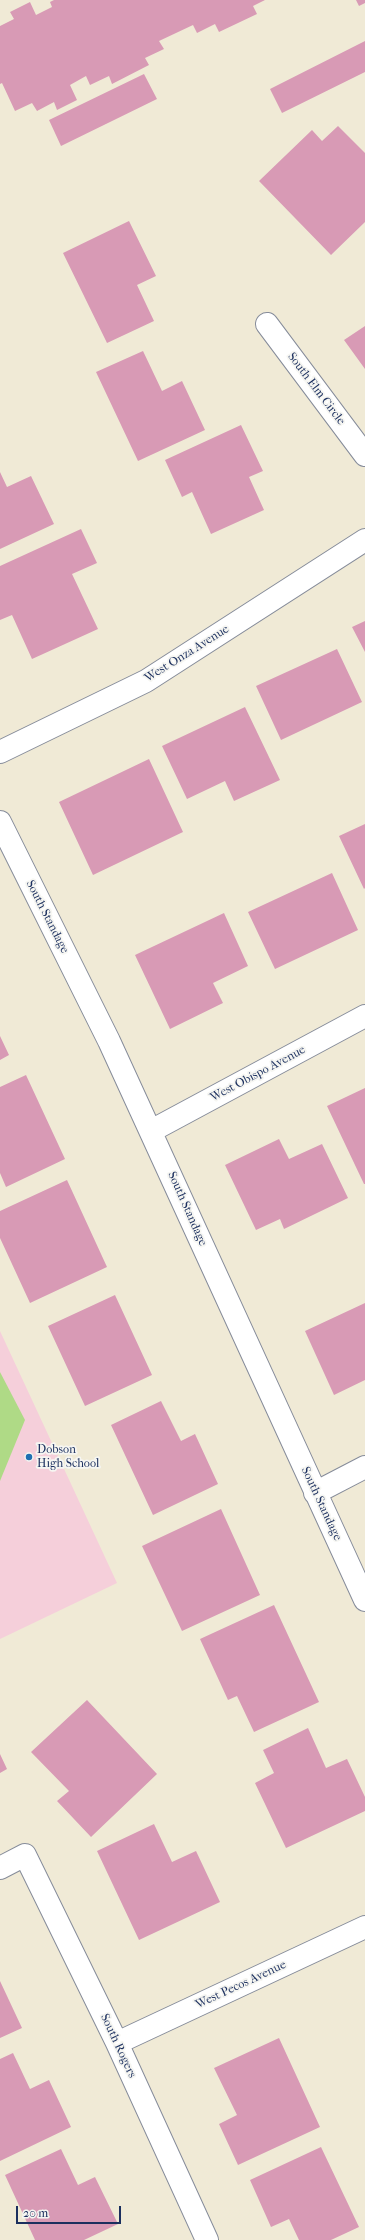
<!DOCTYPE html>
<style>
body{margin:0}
#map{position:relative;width:365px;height:2240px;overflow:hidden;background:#f0ead6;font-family:"IM FELL French Canon",serif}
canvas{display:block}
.scale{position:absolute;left:16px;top:2206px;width:105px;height:18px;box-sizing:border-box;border:2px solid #1b2f5e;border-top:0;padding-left:5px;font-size:12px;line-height:14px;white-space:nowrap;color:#1b2f5e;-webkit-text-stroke:3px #f6f6f2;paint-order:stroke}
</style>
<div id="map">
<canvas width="365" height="2240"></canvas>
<div class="scale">20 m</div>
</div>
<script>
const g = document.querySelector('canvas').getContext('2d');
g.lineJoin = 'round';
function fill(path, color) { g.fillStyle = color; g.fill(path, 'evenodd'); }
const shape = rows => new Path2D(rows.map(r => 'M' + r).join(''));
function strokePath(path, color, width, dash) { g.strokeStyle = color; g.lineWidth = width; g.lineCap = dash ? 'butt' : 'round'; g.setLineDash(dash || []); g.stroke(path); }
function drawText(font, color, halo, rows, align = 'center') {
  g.font = font + ' "IM FELL French Canon",serif'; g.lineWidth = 3.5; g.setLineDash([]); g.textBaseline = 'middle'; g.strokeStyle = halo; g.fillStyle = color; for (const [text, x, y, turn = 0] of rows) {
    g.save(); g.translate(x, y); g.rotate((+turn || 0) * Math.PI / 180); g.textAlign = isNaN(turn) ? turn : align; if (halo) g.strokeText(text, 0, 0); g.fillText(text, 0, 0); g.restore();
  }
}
const built = shape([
 [0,1331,117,1583,0,1639]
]);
const green = shape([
 [0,1372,25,1420,0,1481]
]);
const building = shape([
 [54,0,265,0,253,6,257,14,219,32,215,24,197,33,193,25,159,41,164,49,145,58,149,65,112,84,109,76,90,85,86,76,70,85,77,100,57,110,54,102,37,111,32,103,15,111,2,83,0,84,0,26,14,19,10,12,30,2,36,15,52,7,50,2],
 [356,0,365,0,365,3,359,6],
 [365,41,365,72,282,113,270,89],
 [144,74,157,99,61,146,49,120],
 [338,126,365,153,365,222,331,255,259,181,312,130,322,141],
 [129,221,156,276,137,285,154,321,107,343,63,253],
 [365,326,365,369,344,340],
 [143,351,162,391,182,381,205,430,138,461,96,372],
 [241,425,263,471,249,477,264,510,211,534,192,492,182,497,165,460],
 [0,472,7,487,31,476,54,524,0,549],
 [81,529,97,563,72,574,98,629,32,659,12,615,0,620,0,566],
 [365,621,365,652,352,627],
 [337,649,362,702,281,740,256,686],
 [245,707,280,780,234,801,225,781,187,799,162,746],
 [149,759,183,832,93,875,59,802],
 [365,824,365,888,364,889,339,836],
 [332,873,358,930,275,969,248,912],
 [224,913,248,966,213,983,223,1003,170,1029,135,955],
 [0,1036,9,1055,0,1060],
 [26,1075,65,1159,6,1187,0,1173,0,1087],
 [365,1088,365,1184,364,1184,327,1106],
 [279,1139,289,1159,322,1144,348,1198,284,1229,280,1219,256,1230,225,1165],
 [67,1180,107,1267,30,1303,0,1238,0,1211],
 [115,1295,152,1375,85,1406,48,1326],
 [365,1303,365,1380,334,1395,305,1331],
 [161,1401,181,1441,195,1434,218,1484,153,1515,111,1425],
 [221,1509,260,1595,182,1631,142,1546],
 [274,1605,319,1702,254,1732,237,1696,228,1700,200,1639],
 [87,1700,157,1774,91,1837,57,1801,69,1791,31,1752],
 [308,1728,326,1768,347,1759,365,1797,365,1811,286,1848,255,1783,274,1773,263,1750],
 [0,1754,7,1769,0,1773],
 [154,1824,172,1862,196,1851,220,1902,139,1940,97,1851],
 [0,1981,22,2028,0,2038],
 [279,2038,320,2127,238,2165,219,2124,237,2115,214,2068],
 [13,2053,30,2089,49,2080,71,2127,0,2161,0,2059],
 [321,2147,359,2227,331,2240,299,2240,289,2219,271,2227,250,2180],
 [61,2149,78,2185,95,2177,118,2224,84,2240,35,2240,5,2175]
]);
const street = shape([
 [267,324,365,455],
 [0,752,146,681,365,540],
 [0,822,109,1041,365,1600],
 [151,1131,365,1016],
 [315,1493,365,1467],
 [0,1868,25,1855,117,2043,207,2240],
 [117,2043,365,1927]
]);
const markers = [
 [29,1457,4,"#1f6fb2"]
];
const streetNames = [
 ["South Elm Circle",316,389,53],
 ["West Onza Avenue",187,654,-32],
 ["South Standage",47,917,63],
 ["West Obispo Avenue",258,1074,-28],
 ["South Standage",187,1209,66],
 ["South Standage",321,1504,65],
 ["West Pecos Avenue",241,1985,-25],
 ["South Rogers",118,2046,65]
];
const poiNames = [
 ["Dobson",37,1450],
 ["High School",37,1464]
];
fill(built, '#f5cfda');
fill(green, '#afda86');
fill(building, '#d89ab5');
strokePath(street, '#868c9a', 24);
strokePath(street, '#fff', 22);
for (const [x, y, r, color] of markers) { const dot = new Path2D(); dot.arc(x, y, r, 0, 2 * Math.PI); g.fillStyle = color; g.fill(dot); strokePath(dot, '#f6f6f2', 1.5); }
drawText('12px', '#1b2f5e', '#f6f6f2', streetNames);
drawText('12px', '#1b2f5e', '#f6f6f2', poiNames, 'left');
</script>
